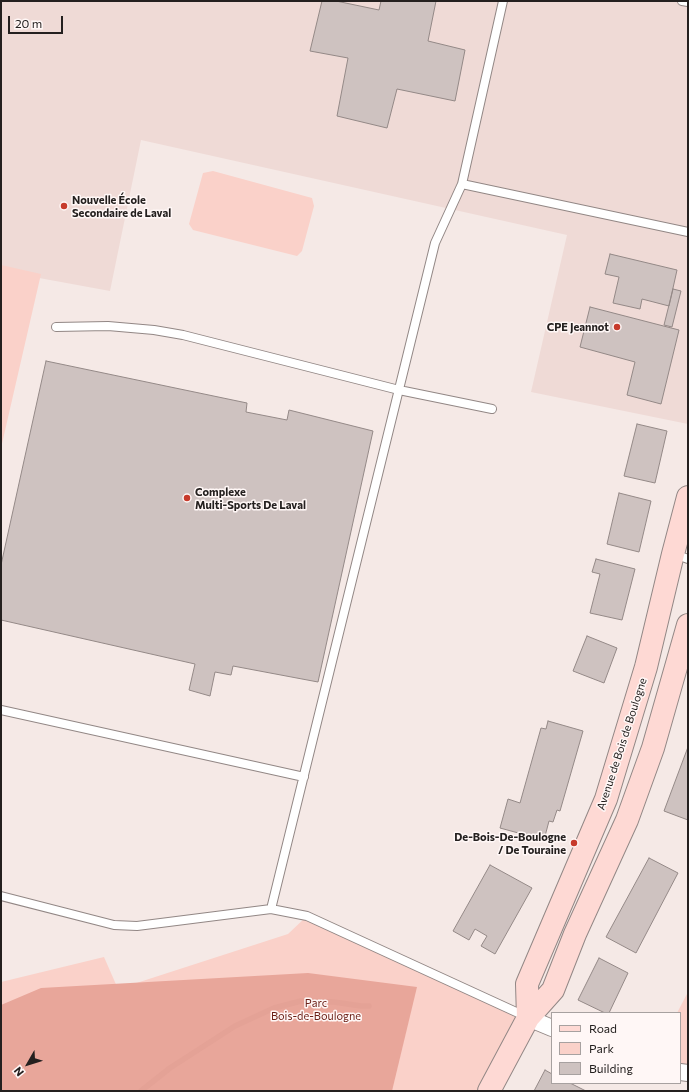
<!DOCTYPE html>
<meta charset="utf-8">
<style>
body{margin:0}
#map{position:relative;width:689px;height:1092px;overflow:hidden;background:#f5e9e6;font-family:Commissioner,sans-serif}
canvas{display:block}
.frame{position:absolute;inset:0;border:2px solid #24201f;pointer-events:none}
.legend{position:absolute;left:551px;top:1012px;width:130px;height:72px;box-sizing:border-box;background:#fff7f6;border:1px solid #a7a1a0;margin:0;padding:5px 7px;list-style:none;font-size:12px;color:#24201f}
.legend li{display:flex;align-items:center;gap:8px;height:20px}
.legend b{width:20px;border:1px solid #a7a1a0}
.north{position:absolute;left:8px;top:1044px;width:40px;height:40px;-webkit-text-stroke:3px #fff7f6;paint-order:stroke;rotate:231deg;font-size:11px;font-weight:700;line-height:16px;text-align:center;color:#24201f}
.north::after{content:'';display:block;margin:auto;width:14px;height:18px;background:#24201f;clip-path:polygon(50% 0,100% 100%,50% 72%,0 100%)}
.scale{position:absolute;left:8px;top:16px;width:55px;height:18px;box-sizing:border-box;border:2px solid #24201f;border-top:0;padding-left:5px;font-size:12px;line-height:14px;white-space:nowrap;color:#24201f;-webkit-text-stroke:3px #fff7f6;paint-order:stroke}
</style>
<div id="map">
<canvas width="689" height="1092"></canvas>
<div class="frame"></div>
<ul class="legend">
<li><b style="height:5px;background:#fed9d4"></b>Road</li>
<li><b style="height:11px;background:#fad1c9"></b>Park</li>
<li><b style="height:11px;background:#cec2c0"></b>Building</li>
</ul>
<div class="north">N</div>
<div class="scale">20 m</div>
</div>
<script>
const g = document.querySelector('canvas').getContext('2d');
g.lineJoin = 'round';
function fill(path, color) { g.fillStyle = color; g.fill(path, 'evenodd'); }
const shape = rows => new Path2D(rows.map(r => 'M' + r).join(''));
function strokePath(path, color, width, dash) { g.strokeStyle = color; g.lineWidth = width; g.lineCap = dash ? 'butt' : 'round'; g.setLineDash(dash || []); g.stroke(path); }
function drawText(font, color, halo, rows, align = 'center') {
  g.font = font + ' Commissioner,sans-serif'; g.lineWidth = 3; g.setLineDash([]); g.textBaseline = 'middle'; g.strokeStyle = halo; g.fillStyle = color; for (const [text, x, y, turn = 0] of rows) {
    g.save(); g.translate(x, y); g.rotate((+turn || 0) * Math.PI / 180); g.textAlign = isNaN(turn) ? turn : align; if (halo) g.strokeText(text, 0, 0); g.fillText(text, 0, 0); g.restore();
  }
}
const built = shape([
 [1,1,688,1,688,424,531,392,567,235,141,140,110,291,1,271]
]);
const green = shape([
 [213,171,312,198,314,206,302,251,297,256,193,230,189,224,203,173],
 [1,265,41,274,1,448],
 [307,916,528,1018,489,1091,1,1091,1,982,104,957,118,989,288,934],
 [688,992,688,1073,680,1072,680,1013,677,1013]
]);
const forest = shape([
 [308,973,417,987,392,1091,1,1091,1,1005,41,988]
]);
const stream = shape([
 [141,1091,170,1068,235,1026,274,1008,301,1001,334,1002,361,1006,369,1006]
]);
const building = shape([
 [322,1,336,1,379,10,381,1,436,1,428,41,465,50,455,101,397,89,387,128,337,116,348,58,310,51,322,1],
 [610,254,677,270,669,306,642,299,640,309,613,303,619,277,605,274,610,254],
 [673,289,681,291,672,327,664,325,673,289],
 [590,307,679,330,661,404,627,395,635,362,580,347,590,307],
 [46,361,247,403,246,412,287,420,289,410,373,431,318,682,233,666,231,675,215,672,210,696,189,690,195,664,1,620,1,565,46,361],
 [637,424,667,431,655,483,624,476,637,424],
 [619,493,651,501,639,552,607,544,619,493],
 [596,559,635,569,622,620,590,613,600,574,592,572,596,559],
 [587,636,617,648,604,683,573,671,587,636],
 [548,721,583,731,560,811,557,810,553,822,549,821,544,840,500,828,508,799,520,803,541,728,546,729,548,721],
 [688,747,688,820,664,811,688,747],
 [649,858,678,873,636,953,606,937,649,858],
 [490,865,532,888,495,954,481,946,487,936,475,929,469,940,453,931,490,865],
 [599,958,628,973,609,1013,605,1013,578,1000,599,958],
 [545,1070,552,1074,552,1083,570,1083,586,1091,534,1091,545,1070]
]);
const lane = shape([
 [682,1,688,2],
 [462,184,688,232],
 [56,327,108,326,154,330,183,335,399,390,492,409],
 [674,554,688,559],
 [1,710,304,777],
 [1,896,114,925,137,926,271,909,307,916,527,1017],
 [271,909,435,243,462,184,503,1]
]);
const street = shape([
 [528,1018,552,1028],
 [680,1072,688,1073]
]);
const secondary = shape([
 [528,1018,527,984,606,799,646,667,673,554,688,497],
 [489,1091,528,1018,553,990,575,934,627,820,653,748,688,625]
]);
const markers = [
 [64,206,4,"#c73a2b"],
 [617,327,4,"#c73a2b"],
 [187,498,4,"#c73a2b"],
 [574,843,4,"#c73a2b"]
];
const poiNames = [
 ["Nouvelle École",72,200],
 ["Secondaire de Laval",72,213],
 ["CPE Jeannot",609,327,"right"],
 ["Complexe",195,492],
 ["Multi-Sports De Laval",195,505],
 ["De-Bois-De-Boulogne",566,837,"right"],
 ["/ De Touraine",566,850,"right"]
];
const streetNames = [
 ["Avenue de Bois de Boulogne",622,744,-72]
];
const parkNames = [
 ["Parc",316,1003],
 ["Bois-de-Boulogne",316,1016]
];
fill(built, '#efdad6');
fill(green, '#fad1c9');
fill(forest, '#e8a69a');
strokePath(stream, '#e4a296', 5.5);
fill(building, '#cec2c0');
strokePath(building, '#948987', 1);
strokePath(lane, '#928785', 10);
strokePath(street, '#928785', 18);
strokePath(secondary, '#928785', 24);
strokePath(lane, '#fff', 8);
strokePath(street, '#fff', 16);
strokePath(secondary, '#fed9d4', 22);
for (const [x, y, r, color] of markers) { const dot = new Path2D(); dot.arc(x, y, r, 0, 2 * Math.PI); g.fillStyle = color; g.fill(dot); strokePath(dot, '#fff7f6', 1.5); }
drawText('bold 11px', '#24201f', '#fff7f6', poiNames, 'left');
drawText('11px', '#24201f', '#fff7f6', streetNames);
drawText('11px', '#6a1d14', '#fff7f6', parkNames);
</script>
